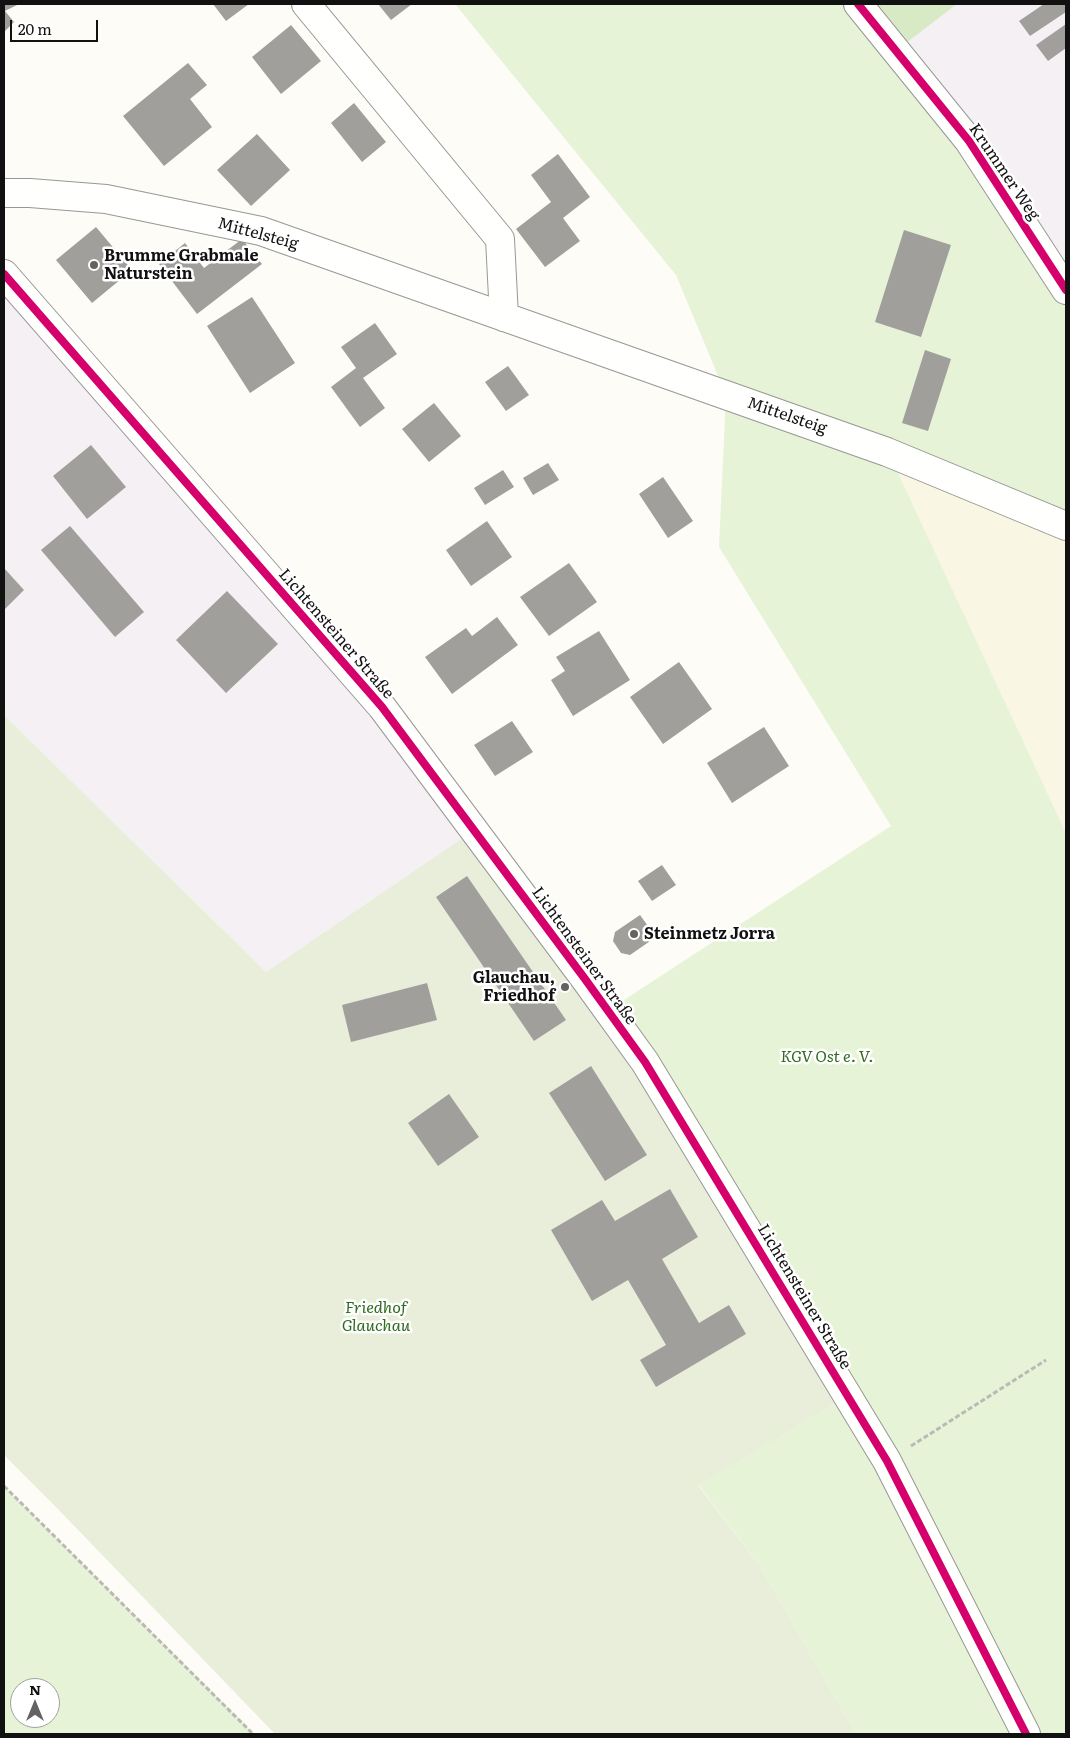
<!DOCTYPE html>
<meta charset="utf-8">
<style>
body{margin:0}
#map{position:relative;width:1070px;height:1738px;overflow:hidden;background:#fdfcf7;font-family:Literata,serif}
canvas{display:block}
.frame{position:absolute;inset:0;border:5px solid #111;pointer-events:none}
.north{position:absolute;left:10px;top:1678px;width:50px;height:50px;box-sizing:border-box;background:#fff;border:1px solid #a0a0a0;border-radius:50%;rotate:0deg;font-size:14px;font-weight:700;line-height:20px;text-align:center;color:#111}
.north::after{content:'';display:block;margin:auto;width:18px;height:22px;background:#646362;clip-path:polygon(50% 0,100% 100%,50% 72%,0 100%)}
.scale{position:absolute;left:10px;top:20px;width:88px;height:22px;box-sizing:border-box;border:2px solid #111;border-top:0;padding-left:6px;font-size:15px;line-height:18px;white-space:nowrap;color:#111;-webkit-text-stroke:4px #fff;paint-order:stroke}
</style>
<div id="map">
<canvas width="1070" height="1738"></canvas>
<div class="frame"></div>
<div class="north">N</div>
<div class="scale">20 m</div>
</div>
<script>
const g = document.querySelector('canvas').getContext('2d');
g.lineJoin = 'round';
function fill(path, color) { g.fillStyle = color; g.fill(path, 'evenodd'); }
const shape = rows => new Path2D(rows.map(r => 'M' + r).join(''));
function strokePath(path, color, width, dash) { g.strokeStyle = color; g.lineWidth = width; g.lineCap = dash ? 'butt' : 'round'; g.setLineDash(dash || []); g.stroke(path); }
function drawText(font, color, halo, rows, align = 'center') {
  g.font = font + ' Literata,serif'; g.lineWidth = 5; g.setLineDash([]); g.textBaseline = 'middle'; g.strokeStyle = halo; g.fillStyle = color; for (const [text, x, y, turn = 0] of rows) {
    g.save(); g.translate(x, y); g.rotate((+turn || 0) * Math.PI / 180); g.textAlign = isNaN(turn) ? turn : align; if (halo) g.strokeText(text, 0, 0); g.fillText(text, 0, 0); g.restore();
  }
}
const industrial = shape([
 [957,4,1066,4,1066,290,896,51],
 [4,274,474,831,266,972,4,715]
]);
const farmland = shape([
 [887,452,1066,526,1066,833]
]);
const green = shape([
 [455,4,858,4,1066,290,1066,526,888,452,1066,833,1066,1734,856,1734,760,1566,698,1484,848,1396,607,1011,891,826,719,547,726,395,676,275],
 [4,1486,242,1721,253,1734,4,1734],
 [20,1688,50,1688,50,1718,20,1718]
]);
const forest = shape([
 [859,4,957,4,896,51]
]);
const cemetery = shape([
 [4,715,266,972,473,831,644,1062,848,1396,698,1485,760,1566,856,1734,275,1734,54,1505,4,1455]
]);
const building = shape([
 [4,4,19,4,5,11,14,22,4,32],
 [213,4,249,4,226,21],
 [378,4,412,4,391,20],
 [1044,4,1066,4,1066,12,1030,36,1019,21],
 [1066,24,1066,48,1048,61,1036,45],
 [291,25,321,61,281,94,252,57],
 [188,63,207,85,190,99,212,127,164,166,123,116],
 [354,103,386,142,362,162,331,123],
 [257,134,290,170,251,206,217,170],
 [558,154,590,197,563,218,580,241,545,267,516,229,551,202,531,175],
 [96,227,132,270,92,303,56,260],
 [904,230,951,245,921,337,875,322],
 [242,239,262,264,197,314,159,264,185,243,204,268],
 [252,297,295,363,250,393,207,326],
 [375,323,397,354,363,378,385,408,360,427,331,387,356,368,341,347],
 [925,350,951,359,928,431,902,423],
 [508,366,529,395,506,411,485,382],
 [434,403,461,436,429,462,402,429],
 [91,445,126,487,87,519,53,476],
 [548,463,559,480,533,495,523,478],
 [503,470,514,487,485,505,474,488],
 [663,477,693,521,668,538,639,494],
 [487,521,512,557,471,586,446,550],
 [70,526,144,612,115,637,41,550],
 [569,563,597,602,549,636,520,597],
 [4,568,24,590,4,610],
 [227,591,278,644,226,693,176,640],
 [497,617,518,645,452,694,425,657,466,628,472,636],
 [599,631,630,680,573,716,551,680,565,671,556,657],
 [679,662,712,709,663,744,630,697],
 [512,721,533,752,495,776,474,745],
 [764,727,789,766,732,803,707,763],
 [662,865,676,885,652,901,638,881],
 [467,876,566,1020,534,1041,436,897],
 [640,915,656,937,630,955,621,953,613,941,615,932],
 [427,983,437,1020,351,1042,342,1005],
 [591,1066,647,1155,605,1181,549,1093],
 [449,1094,479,1137,438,1166,408,1123],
 [670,1189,698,1237,662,1259,699,1323,729,1305,746,1334,656,1387,640,1360,666,1345,628,1280,592,1301,551,1230,602,1200,615,1221]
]);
const path = shape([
 [911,1446,1046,1360],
 [4,1486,253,1734]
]);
const minor = shape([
 [306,4,500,239,504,317],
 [858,4,969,141,1066,290],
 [4,193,30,193,106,199,261,231,887,452,1066,526],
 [4,274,382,707,585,979,645,1062,887,1461,1026,1734]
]);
const cycleway = shape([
 [858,4,969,141,1066,290],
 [4,274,382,707,585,979,645,1062,887,1461,1026,1734]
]);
const markers = [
 [94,265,5,"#646362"],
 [634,934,5,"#646362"],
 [565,987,5,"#646362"]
];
const streetNames = [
 ["Krummer Weg",1004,172,56],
 ["Mittelsteig",258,234,15],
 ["Mittelsteig",787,416,19],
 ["Lichtensteiner Straße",336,634,49],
 ["Lichtensteiner Straße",584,956,54],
 ["Lichtensteiner Straße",804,1297,59]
];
const poiNames = [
 ["Brumme Grabmale",104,256],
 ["Naturstein",104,274],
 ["Steinmetz Jorra",644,934],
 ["Glauchau,",555,978,"right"],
 ["Friedhof",555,996,"right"]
];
const parkNames = [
 ["KGV Ost e. V.",827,1057],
 ["Friedhof",376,1308],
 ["Glauchau",376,1326]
];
fill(industrial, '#f5f0f3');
fill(farmland, '#f9f7e4');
fill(green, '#e7f3d7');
fill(forest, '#d8eac5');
fill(cemetery, '#e9eedb');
fill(building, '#a19f9c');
strokePath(minor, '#979795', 30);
strokePath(path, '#b9b9b8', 3, [5, 2.5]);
strokePath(minor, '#fffffe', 28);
strokePath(cycleway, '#d6006c', 8);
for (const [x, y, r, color] of markers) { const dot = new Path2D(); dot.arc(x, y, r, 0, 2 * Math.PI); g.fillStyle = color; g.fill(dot); strokePath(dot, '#fff', 2); }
drawText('16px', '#111', '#fff', streetNames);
drawText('bold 16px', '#111', '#fff', poiNames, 'left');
drawText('italic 16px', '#2f6b1f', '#fff', parkNames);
</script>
